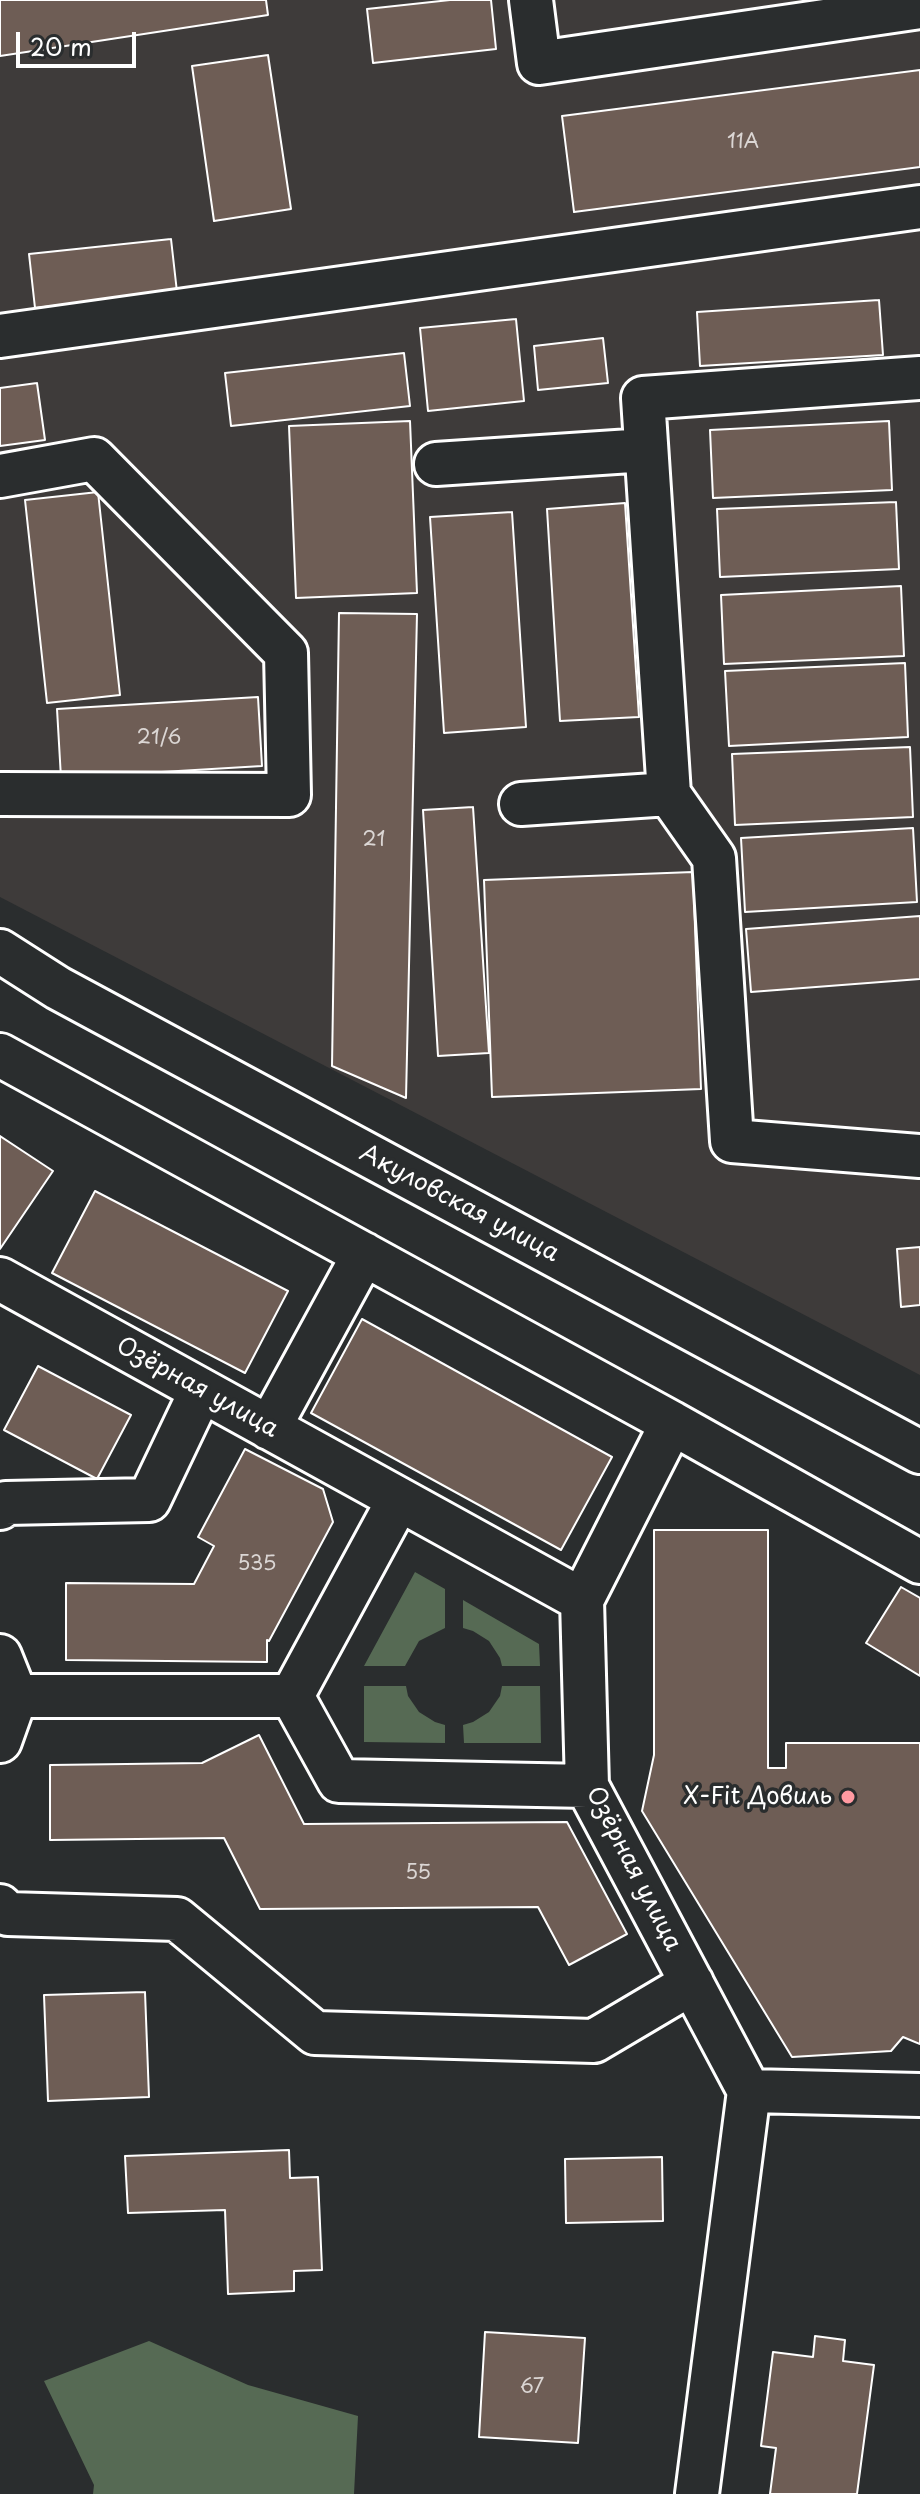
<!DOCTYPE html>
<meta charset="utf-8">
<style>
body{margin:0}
#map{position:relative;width:920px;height:2494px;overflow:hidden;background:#2a2d2e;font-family:"Playpen Sans",sans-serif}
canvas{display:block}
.scale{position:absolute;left:16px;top:32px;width:120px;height:36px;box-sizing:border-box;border:4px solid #fff;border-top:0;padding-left:10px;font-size:24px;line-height:28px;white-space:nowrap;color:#fff;-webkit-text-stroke:6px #2a2d2e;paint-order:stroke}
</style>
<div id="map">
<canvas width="920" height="2494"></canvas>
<div class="scale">20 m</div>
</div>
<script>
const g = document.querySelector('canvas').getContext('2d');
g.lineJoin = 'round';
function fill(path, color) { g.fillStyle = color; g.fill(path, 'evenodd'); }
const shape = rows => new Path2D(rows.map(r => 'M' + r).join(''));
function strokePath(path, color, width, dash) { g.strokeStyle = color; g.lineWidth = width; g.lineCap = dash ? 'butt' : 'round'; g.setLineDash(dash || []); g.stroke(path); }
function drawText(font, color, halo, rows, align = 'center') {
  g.font = font + ' "Playpen Sans",sans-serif'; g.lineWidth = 7; g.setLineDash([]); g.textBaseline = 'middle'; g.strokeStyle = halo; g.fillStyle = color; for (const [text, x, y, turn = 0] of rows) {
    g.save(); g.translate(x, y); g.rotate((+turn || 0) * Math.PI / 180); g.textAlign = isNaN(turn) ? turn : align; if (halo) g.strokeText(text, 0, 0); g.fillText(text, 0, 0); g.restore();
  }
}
const built = shape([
 [0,0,920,0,920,1375,0,897]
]);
const green = shape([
 [415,1572,445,1589,445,1628,419,1641,405,1666,364,1666],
 [463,1600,539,1644,540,1666,502,1666,500,1658,489,1641,473,1631,463,1628],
 [364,1686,406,1686,408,1696,419,1712,435,1722,445,1725,445,1743,364,1742],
 [502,1686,540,1686,541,1743,464,1743,463,1725,473,1722,489,1712,500,1696],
 [149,2341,248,2385,358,2416,354,2494,93,2494,94,2485,44,2381]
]);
const building = shape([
 [0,0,266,0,268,15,0,56,0,0],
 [450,0,491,0,496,49,373,63,367,9,450,0],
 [268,55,291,209,214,221,192,66,268,55],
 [920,70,920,167,574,212,562,116,920,70],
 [171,239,177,292,35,308,29,254,171,239],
 [879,300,883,355,700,366,697,312,879,300],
 [516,319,524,401,428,411,420,328,516,319],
 [603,338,608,383,538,390,534,346,603,338],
 [404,353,410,406,231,426,225,373,404,353],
 [37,383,45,440,0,446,0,388,37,383],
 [410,421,417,593,296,598,289,426,410,421],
 [889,421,892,490,713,498,710,430,889,421],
 [98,492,120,695,47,703,25,500,98,492],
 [896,502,899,569,720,577,717,509,896,502],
 [625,503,639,717,560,721,547,509,625,503],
 [512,512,526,727,444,733,430,517,512,512],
 [901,586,904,656,724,664,721,595,901,586],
 [339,613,417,614,406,1098,332,1066,339,613],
 [905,663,908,737,729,746,725,671,905,663],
 [258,697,262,766,61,778,57,709,258,697],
 [910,747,913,817,735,825,732,754,910,747],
 [473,807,489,1053,438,1056,423,810,473,807],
 [913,828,917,902,745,912,741,838,913,828],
 [693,872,701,1089,492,1097,484,880,693,872],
 [920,916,920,979,751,992,746,929,920,916],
 [0,1136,53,1171,0,1249,0,1136],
 [95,1191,288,1291,245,1373,52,1273,95,1191],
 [920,1247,920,1305,901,1307,897,1249,920,1247],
 [362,1319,612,1457,561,1550,311,1413,362,1319],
 [38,1366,131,1415,97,1479,4,1430,38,1366],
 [245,1449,323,1489,333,1522,269,1641,267,1640,267,1662,66,1660,66,1583,194,1584,214,1546,198,1537,245,1449],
 [654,1530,768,1530,768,1768,786,1768,786,1743,920,1743,920,2044,903,2037,891,2051,792,2057,642,1811,654,1755,654,1530],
 [901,1587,920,1598,920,1676,866,1643,901,1587],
 [259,1735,304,1824,567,1822,627,1934,569,1965,538,1907,260,1909,224,1838,50,1840,50,1765,202,1763,259,1735],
 [145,1992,149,2097,48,2101,44,1995,145,1992],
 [289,2150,290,2178,318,2177,322,2270,294,2271,294,2291,228,2294,225,2210,128,2213,125,2156,289,2150],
 [662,2157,663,2221,566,2223,565,2159,662,2157],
 [485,2332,585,2338,578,2443,479,2437,485,2332],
 [815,2336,845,2340,843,2361,874,2365,857,2494,770,2494,776,2448,761,2446,773,2352,813,2357,815,2336]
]);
const minor = shape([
 [531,0,539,63,920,7],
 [0,336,920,207],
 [920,378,643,398,669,794,714,858,732,1141,920,1156],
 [436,464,646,450],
 [0,476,94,459,286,653,289,795,0,794],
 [521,804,669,794],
 [0,951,58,988,920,1452],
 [0,1055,672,1423],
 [0,1279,582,1600,587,1786,749,2091,697,2494],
 [269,1428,364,1254],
 [0,1508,6,1503,149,1500,201,1391],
 [582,1600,672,1423,920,1562],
 [0,1656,16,1696,0,1741],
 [16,1696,292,1696,339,1781,587,1786],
 [292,1696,399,1499],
 [0,1906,8,1914,177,1919,315,2033,594,2041,692,1983],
 [749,2091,920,2095]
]);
const markers = [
 [848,1797,8,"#ff9aa2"]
];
const numberNames = [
 ["11А",743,142],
 ["21/6",159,738],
 ["21",374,840],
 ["535",257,1564],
 ["55",418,1873],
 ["67",532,2387]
];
const streetNames = [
 ["Акуловская улица",459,1204,28],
 ["Озёрная улица",197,1388,29],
 ["Озёрная улица",633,1869,63]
];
const poiNames = [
 ["X-Fit Довиль",832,1797]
];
fill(built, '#3e3b3a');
fill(green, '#566a54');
fill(building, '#6e5d55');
strokePath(building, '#fff', 2);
strokePath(minor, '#fff', 48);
strokePath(minor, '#2a2d2e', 42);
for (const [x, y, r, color] of markers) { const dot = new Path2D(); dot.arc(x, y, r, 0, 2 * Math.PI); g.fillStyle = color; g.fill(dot); strokePath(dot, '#2a2d2e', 3); }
drawText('20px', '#dbd6d4', null, numberNames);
drawText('24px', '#fff', '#2a2d2e', streetNames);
drawText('24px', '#fff', '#2a2d2e', poiNames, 'right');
</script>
